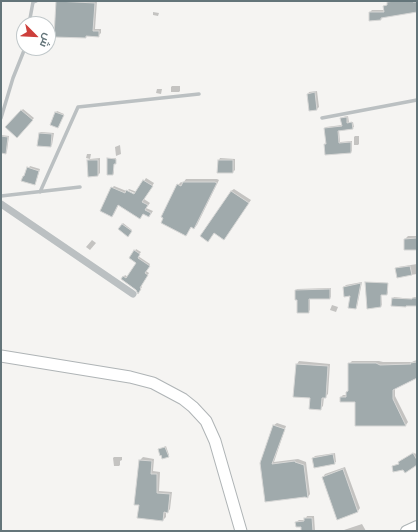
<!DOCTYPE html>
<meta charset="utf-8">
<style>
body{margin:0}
#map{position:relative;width:418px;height:532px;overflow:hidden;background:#f5f4f2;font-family:Jost,Cairo,sans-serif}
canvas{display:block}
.frame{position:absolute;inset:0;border:2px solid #64757a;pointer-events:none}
.north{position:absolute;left:16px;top:16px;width:40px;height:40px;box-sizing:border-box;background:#fff;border:1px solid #c1c8ca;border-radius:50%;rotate:114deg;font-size:11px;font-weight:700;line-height:16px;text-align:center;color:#64757a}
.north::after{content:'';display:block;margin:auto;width:14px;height:18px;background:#cd3f3b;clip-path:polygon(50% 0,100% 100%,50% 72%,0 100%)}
</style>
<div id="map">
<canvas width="418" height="532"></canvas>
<div class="frame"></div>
<div class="north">ش</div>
</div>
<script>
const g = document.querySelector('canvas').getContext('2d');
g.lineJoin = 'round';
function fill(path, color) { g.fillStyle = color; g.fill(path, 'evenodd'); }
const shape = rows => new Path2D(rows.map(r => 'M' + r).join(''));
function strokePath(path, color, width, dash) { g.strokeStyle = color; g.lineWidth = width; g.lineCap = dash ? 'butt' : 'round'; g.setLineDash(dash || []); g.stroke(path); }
const shadow = shape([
 [58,1,97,1,95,29,101,29,101,33,98,36,88,35,86,37,57,2],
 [389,1,417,1,417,11,384,17,381,19,370,12,372,10,384,10,384,7,388,4],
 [153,12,159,13,158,16,153,15],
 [37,18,39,18,39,24,33,24,34,21],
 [172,86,180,86,180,91,179,92,171,92,171,87],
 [157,89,162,89,161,94,156,93],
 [317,91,319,107,317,109,308,94,309,92],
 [23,109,34,118,17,137,6,127],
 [57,111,64,114,58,127,56,112],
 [348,116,349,122,353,122,354,127,352,128,339,130,340,142,352,141,352,151,351,152,326,144,325,128,326,127,342,125,342,118,343,117],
 [41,132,54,133,52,145,50,146,39,133],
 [1,135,9,136,7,151,6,153,1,152],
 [355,136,359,136,359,144,358,145,354,145,354,137],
 [120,145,121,154,116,156,115,147],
 [87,154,91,154,90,159,100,158,100,173,98,175,89,176,88,160,90,159,86,158],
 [109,158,116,158,116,162,114,163,114,173,113,174,108,159],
 [220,158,235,159,235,170,233,172,219,160],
 [30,166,40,169,36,182,34,184,24,176],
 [146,178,154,183,144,199,150,203,146,208,153,211,151,214,149,216,119,204,114,214,112,216,112,188,114,186,139,196,139,195,128,190,129,189,137,192],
 [186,179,217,179,219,180,197,225,194,228,191,226,188,232,186,235,162,216,178,185,181,182,183,183],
 [234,189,251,200,224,239,215,232,208,241,231,191],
 [123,223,132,230,128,236,119,229],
 [408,236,417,236,417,249,405,239],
 [92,240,96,243,90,250,86,247],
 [136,249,141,252,138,256,150,264,146,271,149,273,141,286,142,287,139,291,122,279,125,275,128,277,138,263,135,251],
 [417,264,417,274,397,277,396,268,398,267],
 [362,282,357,307,356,308,351,295,344,287,346,285],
 [367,282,388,283,388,293,387,294,381,294,382,305,381,306,366,283],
 [331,288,331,297,330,298,310,298,310,310,308,312,298,299,296,290,297,289],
 [394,297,412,299,414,297,417,297,417,305,393,298],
 [332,305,338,307,336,312,330,310],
 [417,360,417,377,395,388,395,396,408,422,406,425,356,425,356,401,341,397,343,395,347,395,349,390,349,364,352,361,379,361,383,362,412,362,414,361],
 [299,361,330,364,328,394,325,397,324,397,323,406,320,409,311,397,294,396,297,364],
 [277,423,286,426,274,462,298,459,306,462,310,494,308,497,261,463,274,425],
 [166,446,169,455,168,456,160,449],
 [335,453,336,462,334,463,313,458,315,456],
 [415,453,417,456,417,464,403,468,393,466,395,465,400,463,401,461],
 [114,457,122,457,122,460,120,461,120,465,119,466,114,466,113,458],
 [143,457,154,459,153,471,160,472,159,491,172,492,170,509,168,512,166,511,166,517,163,520,140,504,135,504,140,460],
 [345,467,360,508,358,511,323,477,325,474],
 [307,516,314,516,315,531,302,531,302,526,296,522,299,520,305,520],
 [362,524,366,531,341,531]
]);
const building = shape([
 [56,1,95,3,93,31,99,31,99,37,86,36,86,38,54,37,56,1],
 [395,1,413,1,413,2,417,2,417,12,381,18,381,20,369,21,369,12,384,12,383,6,387,5,387,2,395,1],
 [315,92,317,110,309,111,307,94,315,92],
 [21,110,33,120,17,138,5,127,21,110],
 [55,112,64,115,58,128,50,125,55,112],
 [347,117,347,123,352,122,353,129,338,131,339,143,351,142,351,153,325,155,324,144,326,144,324,128,342,126,340,118,347,117],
 [39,133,52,134,51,147,37,146,39,133],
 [1,136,8,137,6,154,1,153,1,136],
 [107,158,116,159,116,164,114,164,113,175,107,175,107,158],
 [87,160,98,160,98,176,88,177,87,160],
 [218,160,233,160,233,173,217,173,218,160],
 [27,167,39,171,35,185,21,181,23,176,24,176,27,167],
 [143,180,153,186,142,202,148,205,145,210,151,213,149,217,143,214,140,219,118,205,112,217,100,211,111,187,125,193,126,190,134,194,143,180],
 [183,182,215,182,217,183,194,229,191,227,186,236,161,223,163,218,161,217,177,184,181,186,183,182],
 [231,191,249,203,224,240,214,233,208,242,200,236,231,191],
 [122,224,132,231,128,237,118,229,122,224],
 [417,238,417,250,404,250,404,239,417,238],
 [134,250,140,254,138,258,150,266,145,273,148,275,140,288,141,289,138,294,136,290,121,279,123,276,126,278,136,263,129,258,134,250],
 [410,266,412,275,397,278,395,268,410,266],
 [365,282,388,283,387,295,381,295,381,307,367,309,365,282],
 [361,283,356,309,348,308,350,296,344,297,343,287,361,283],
 [330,289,330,299,309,299,309,313,297,313,297,300,295,300,295,290,330,289],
 [392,298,412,299,412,298,417,298,417,306,406,306,406,307,391,306,392,298],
 [417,362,417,378,393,390,393,399,406,426,355,426,355,402,340,402,340,397,346,397,346,392,348,391,348,363,376,363,380,365,411,364,410,363,417,362],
 [296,364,328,366,326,398,322,398,321,410,309,409,310,398,293,397,296,364],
 [273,425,285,429,272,464,295,461,295,462,304,465,308,498,305,497,265,502,260,463,273,425],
 [165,447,169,457,162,459,161,455,160,456,158,449,165,447],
 [413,453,417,460,417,465,405,473,403,470,393,472,392,466,399,464,398,462,413,453],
 [333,454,335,464,314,468,312,458,333,454],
 [139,460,152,461,151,474,157,474,157,493,170,494,168,513,164,512,163,521,137,518,139,505,134,505,139,460],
 [343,469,358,512,337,520,322,477,343,469],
 [304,518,312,518,313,531,301,531,301,527,296,527,295,522,304,521,304,518]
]);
const lane = shape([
 [29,24,33,2,36,1],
 [1,118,13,78,25,48],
 [322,118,417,100],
 [40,192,78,107,199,94],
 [1,196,80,187]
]);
const street = shape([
 [1,204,133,294]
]);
const secondary = shape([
 [406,531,417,526]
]);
const primary = shape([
 [1,356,130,377,153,383,183,399,193,407,206,421,215,441,241,531]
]);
fill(shadow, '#0003');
fill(building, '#a0aaac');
strokePath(building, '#d6d6d5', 1);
strokePath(secondary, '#adb4b6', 12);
strokePath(primary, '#afb4b6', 13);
strokePath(lane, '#bbc0c2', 3.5);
strokePath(street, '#bbc0c2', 7);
strokePath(secondary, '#fff', 10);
strokePath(primary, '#fff', 11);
</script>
